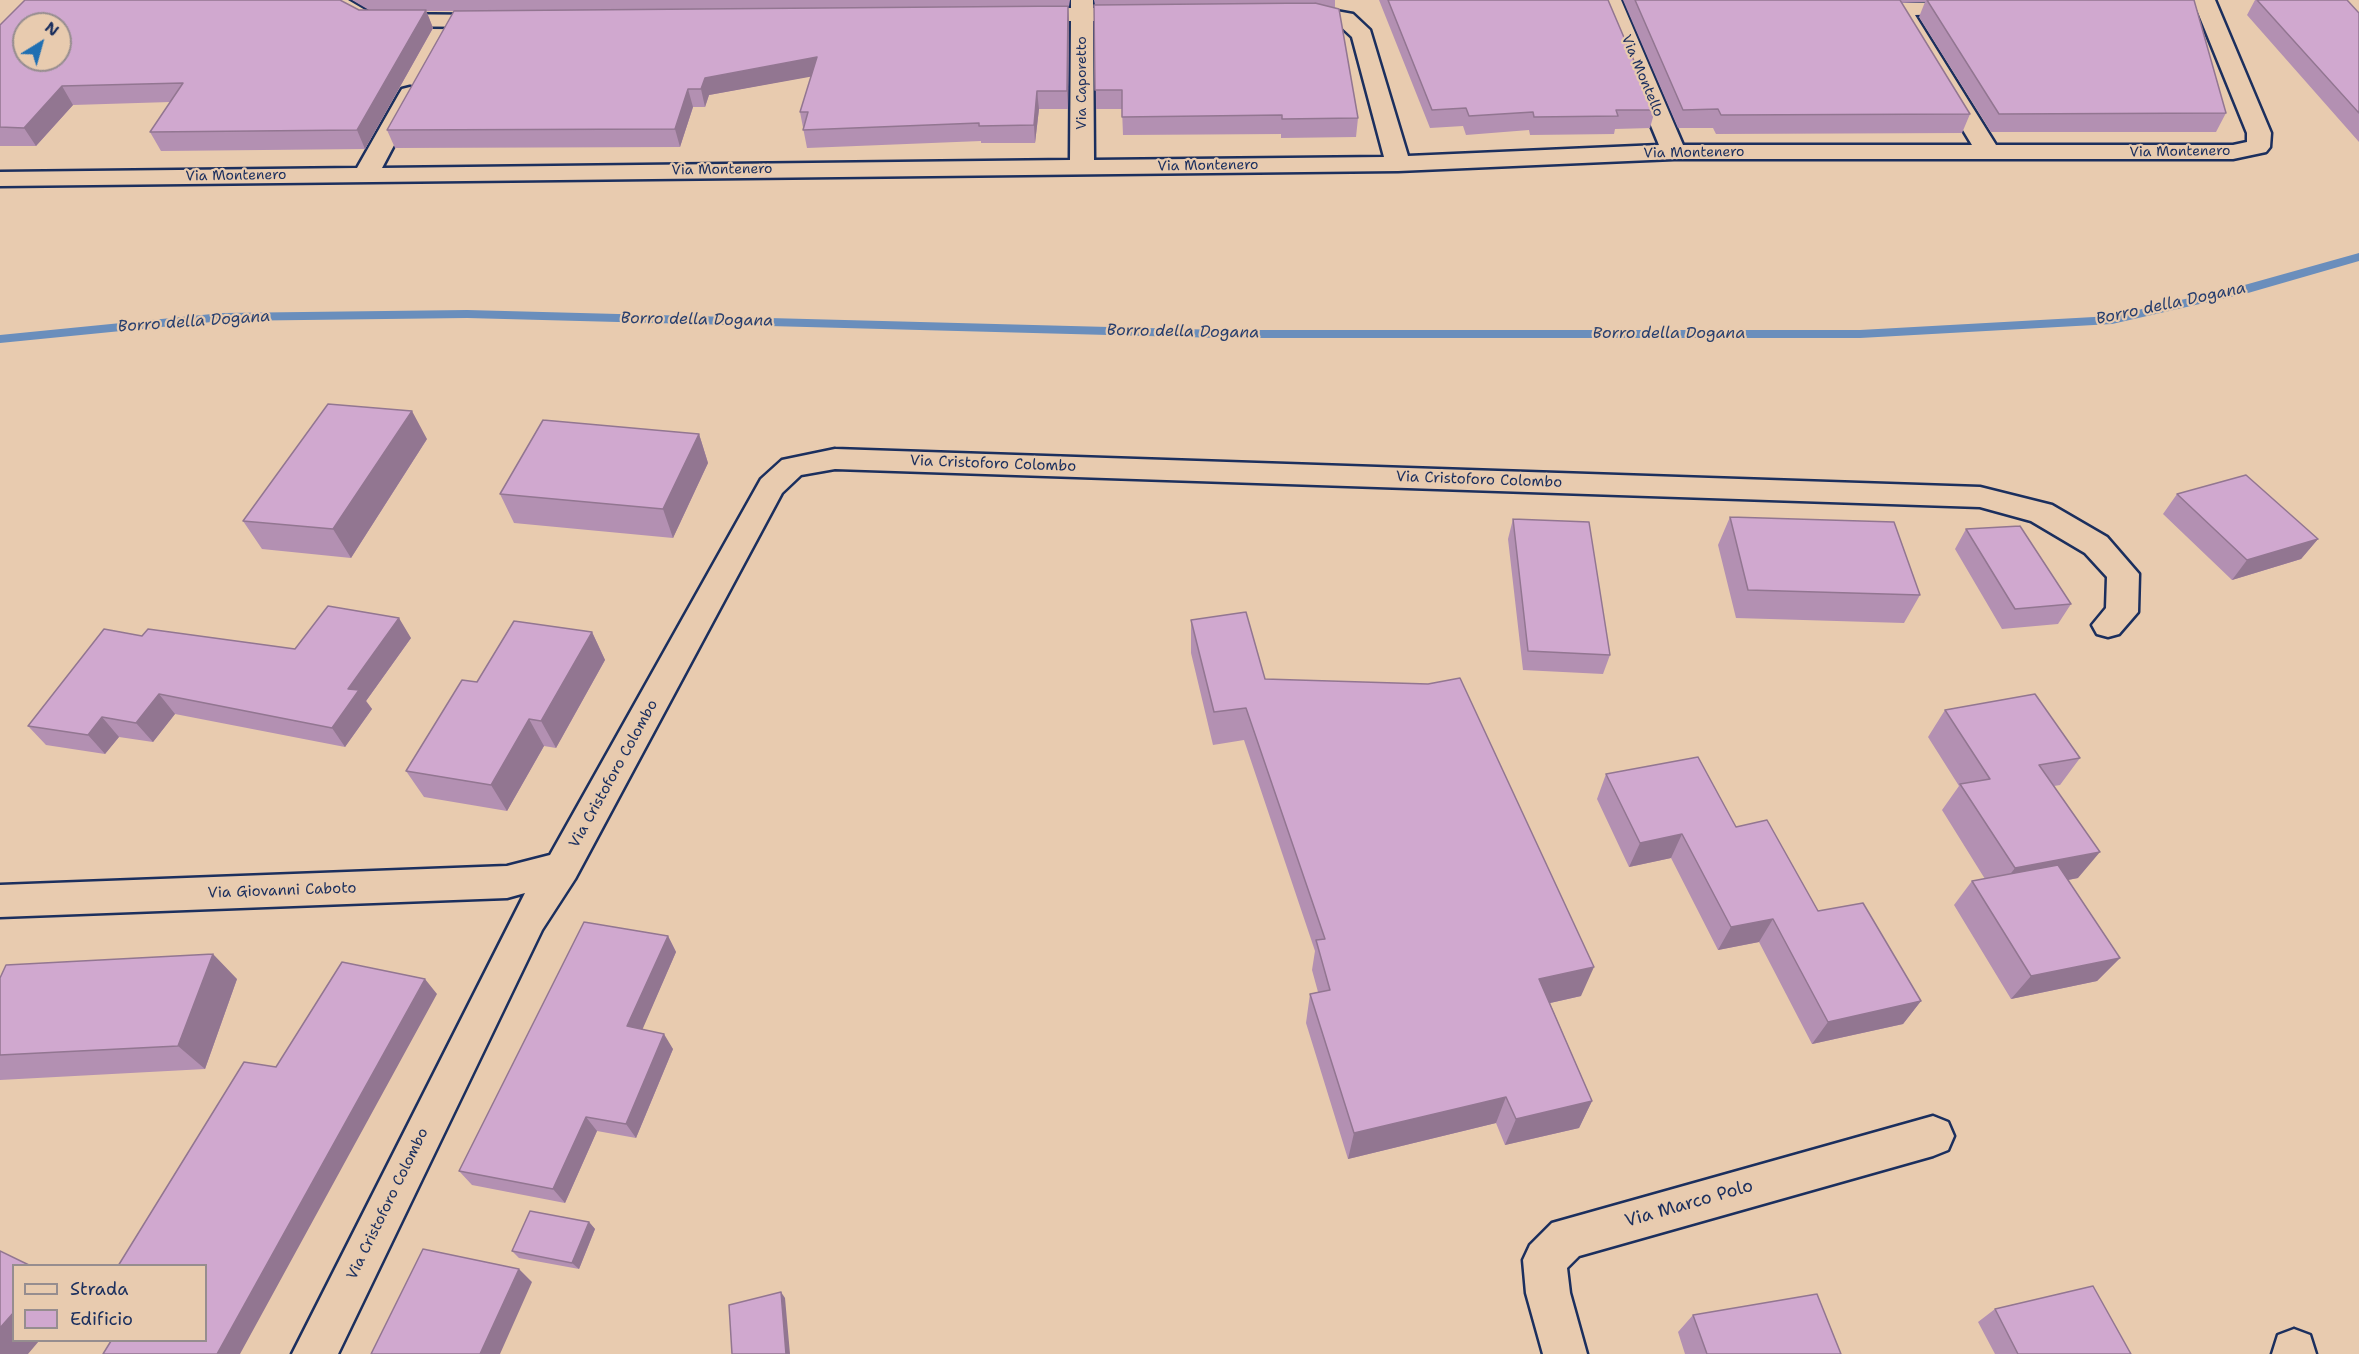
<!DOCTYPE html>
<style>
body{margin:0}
#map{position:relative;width:2359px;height:1354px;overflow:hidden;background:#e8cbaf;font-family:"Shantell Sans",sans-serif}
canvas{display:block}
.legend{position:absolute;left:12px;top:1264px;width:195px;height:78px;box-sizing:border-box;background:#e8cbaf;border:2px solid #968d8f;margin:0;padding:8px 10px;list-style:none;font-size:18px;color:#1b2f5e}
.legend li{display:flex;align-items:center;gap:12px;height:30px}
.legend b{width:30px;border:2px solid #968d8f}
.north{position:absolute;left:12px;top:12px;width:60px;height:60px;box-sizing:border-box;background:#e8cbaf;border:2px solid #968d8f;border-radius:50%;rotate:37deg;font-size:16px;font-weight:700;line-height:24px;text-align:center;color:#1b2f5e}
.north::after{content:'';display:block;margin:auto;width:21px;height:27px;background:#1f6fb2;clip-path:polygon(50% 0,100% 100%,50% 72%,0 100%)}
</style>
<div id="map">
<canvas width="2359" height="1354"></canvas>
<ul class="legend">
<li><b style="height:8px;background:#e8cbaf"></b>Strada</li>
<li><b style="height:16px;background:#d0a8cf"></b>Edificio</li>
</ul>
<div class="north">N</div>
</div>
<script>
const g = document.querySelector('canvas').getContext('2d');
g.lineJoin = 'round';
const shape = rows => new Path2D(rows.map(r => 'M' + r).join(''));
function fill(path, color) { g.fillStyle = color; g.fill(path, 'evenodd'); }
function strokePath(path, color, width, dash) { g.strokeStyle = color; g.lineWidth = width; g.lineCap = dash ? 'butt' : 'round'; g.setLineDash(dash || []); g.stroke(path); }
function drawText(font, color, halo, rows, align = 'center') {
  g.font = font + ' "Shantell Sans",sans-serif'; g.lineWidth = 4.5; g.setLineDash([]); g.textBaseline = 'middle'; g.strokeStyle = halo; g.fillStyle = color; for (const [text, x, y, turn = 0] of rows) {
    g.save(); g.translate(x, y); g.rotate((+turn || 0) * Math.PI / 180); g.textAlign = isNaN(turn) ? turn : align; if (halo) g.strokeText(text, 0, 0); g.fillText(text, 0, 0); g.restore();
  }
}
const stream = shape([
 [2359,253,2359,261,2248,293,2112,324,1860,338,1222,338,467,318,222,321,0,343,0,335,222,313,467,310,1222,330,1860,330,2112,316,2241,286,2359,253]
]);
const street = shape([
 [321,0,348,0,372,14,493,15,501,16,504,21,501,26,493,27,368,26,325,4,321,0],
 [1071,0,1093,0,1093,8,1138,8,1146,9,1149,14,1146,19,1138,20,1093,21,1094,160,1384,157,1352,37,1338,24,1289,18,1286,13,1289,8,1297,7,1314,7,1353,14,1370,30,1408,156,1659,145,1599,0,1621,0,1683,145,1972,145,1890,9,1893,4,1901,3,1968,2,1976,3,1979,8,1976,13,1915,15,1996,145,2233,145,2247,142,2247,133,2193,0,2215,0,2271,133,2270,147,2266,152,2233,159,1674,159,1398,171,0,186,0,172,357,168,399,94,402,89,410,87,418,89,421,94,382,168,1070,160,1071,21,1024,21,1016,20,1013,15,1016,10,1024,9,1071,8,1071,0],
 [835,449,1980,487,2052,505,2107,537,2139,574,2138,612,2119,634,2108,637,2097,634,2092,625,2106,608,2107,577,2085,553,2031,521,1980,507,835,469,801,475,782,493,575,879,542,930,338,1354,292,1354,525,893,507,898,0,917,0,885,507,866,550,855,761,479,782,460,835,449],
 [1933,1116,1948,1122,1954,1136,1948,1150,1933,1156,1579,1256,1567,1268,1570,1293,1587,1354,1543,1354,1526,1293,1523,1260,1530,1245,1552,1223,1933,1116],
 [2294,1329,2310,1335,2316,1354,2272,1354,2278,1335,2294,1329]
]);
const wall = shape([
 [352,0,1070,0,1069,6,617,10,1068,6,1069,23,1068,109,1039,109,1035,143,981,143,981,141,807,148,800,112,811,76,709,95,705,107,693,107,680,147,395,148,387,130,454,11,426,11,433,28,365,149,161,151,150,132,170,102,73,105,36,146,0,146,0,25,369,10],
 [1094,0,1335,0,1335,7,1358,118,1356,137,1281,138,1281,134,1123,135,1122,109,1096,109,1095,5],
 [1379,0,1608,0,1655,110,1650,128,1615,129,1614,134,1530,135,1529,130,1466,135,1463,126,1430,128],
 [1623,0,2194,0,2226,113,2216,132,1991,132,1919,17,1925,2,1901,3,1970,114,1962,133,1716,134,1713,128,1678,128],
 [2255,0,2347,0,2359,13,2359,142,2247,15],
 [699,434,708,463,673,538,514,523,500,494],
 [427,439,351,558,262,549,243,521],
 [2177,494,2318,539,2301,559,2232,580,2163,514],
 [1730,517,1920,595,1904,623,1736,618,1718,545],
 [1513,519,1610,655,1603,674,1523,670,1508,539],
 [1966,529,2071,604,2058,624,2002,629,1955,549],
 [1191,620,1265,679,1581,996,1550,1003,1592,1101,1579,1128,1505,1145,1496,1123,1348,1159,1306,1023,1310,994,1318,992,1312,970,1315,951,1244,740,1213,745,1191,653],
 [592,632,605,660,556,748,544,746,507,811,424,797,406,771,477,682],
 [142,636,295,649,411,638,366,701,372,709,345,747,175,714,153,742,119,737,105,754,46,745,28,726],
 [1945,710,2080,758,2060,785,2054,786,2078,878,2068,880,2120,958,2097,981,2011,999,1954,905,1972,881,1985,879,1942,810,1959,786,1928,737],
 [1606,774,1736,827,1818,911,1921,1001,1903,1024,1812,1044,1759,942,1718,950,1671,858,1629,867,1597,799],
 [668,936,676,952,642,1029,673,1049,636,1138,597,1131,565,1203,472,1185,459,1171],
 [0,978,237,979,205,1069,0,1080],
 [589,1222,595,1229,579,1269,519,1258,512,1251],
 [1995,1309,2131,1354,1995,1354,1978,1322],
 [1693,1315,1841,1354,1685,1354,1678,1332]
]);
const shadedWall = shape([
 [1068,6,1069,23,1068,109,1067,91],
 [426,10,433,28,365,149,357,130],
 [817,57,820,75,709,95,705,107,701,89,705,78],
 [62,86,73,105,36,146,24,128],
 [688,89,693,107,680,147,675,129],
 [1037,91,1039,109,1035,143,1034,125],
 [412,411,427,439,351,558,333,529],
 [699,434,708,463,673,538,663,509],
 [2318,539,2301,559,2232,580,2247,560],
 [399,618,411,638,366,701,372,709,345,747,332,728,348,689],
 [592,632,605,660,556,748,541,721],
 [159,694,175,714,153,742,136,723],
 [102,717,119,737,105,754,88,735],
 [529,719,544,746,507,811,491,785],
 [1682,834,1671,858,1629,867,1640,843],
 [2100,852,2078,878,1995,894,2015,868],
 [1773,919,1759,942,1718,950,1731,927],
 [668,936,676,952,637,1042,627,1026],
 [213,954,237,979,205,1069,178,1046],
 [2120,958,2097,981,2011,999,2031,976],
 [1594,967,1581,996,1528,1008,1539,979],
 [425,979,437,994,240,1354,217,1354],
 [1921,1001,1903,1024,1812,1044,1828,1022],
 [664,1034,673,1049,636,1138,626,1124],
 [1506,1097,1496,1123,1348,1159,1354,1133],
 [1592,1101,1579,1128,1505,1145,1516,1119],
 [586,1117,597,1131,565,1203,553,1189],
 [589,1222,595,1229,579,1269,572,1263],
 [519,1269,532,1282,500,1354,480,1354],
 [781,1292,785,1298,790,1354,786,1354],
 [14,1312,14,1341,39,1341,28,1354,0,1354,0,1328]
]);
const building = shape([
 [25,0,340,0,359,10,426,10,357,130,150,132,183,83,62,86,24,128,0,127,0,25,25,0],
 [24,24,60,24,60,60,24,60,24,24],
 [1388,0,1608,0,1655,110,1616,110,1618,116,1534,117,1533,112,1469,116,1466,108,1432,110,1388,0],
 [1635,0,1900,0,1970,114,1721,115,1718,109,1683,110,1635,0],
 [1927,0,2194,0,2226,113,1999,114,1927,0],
 [2257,0,2347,0,2359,13,2359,113,2257,0],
 [1315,3,1339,9,1358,118,1282,119,1282,115,1122,117,1122,90,1095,90,1094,5,1315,3],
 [1068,6,1067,91,1037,91,1034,125,979,126,979,123,803,130,808,112,800,112,817,57,705,78,701,89,688,89,675,129,387,130,454,11,1068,6],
 [328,404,412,411,333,529,243,521,328,404],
 [543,420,699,434,663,509,500,494,543,420],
 [2246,475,2318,539,2247,560,2177,494,2246,475],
 [1730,517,1894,522,1920,595,1748,590,1730,517],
 [1513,519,1589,522,1610,655,1528,651,1513,519],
 [2020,526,2071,604,2015,609,1966,529,2020,526],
 [328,606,399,618,348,689,359,690,332,728,159,694,136,723,102,717,88,735,28,726,104,629,142,636,148,629,295,649,328,606],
 [1246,612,1265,679,1428,684,1460,678,1594,967,1539,979,1592,1101,1516,1119,1506,1097,1354,1133,1310,994,1330,990,1316,940,1325,939,1246,708,1214,712,1191,620,1246,612],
 [514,621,592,632,541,721,529,719,491,785,406,771,462,680,477,682,514,621],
 [2035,694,2080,758,2039,765,2100,852,2015,868,1960,784,1990,779,1945,710,2035,694],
 [1698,757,1736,827,1767,820,1818,911,1863,903,1921,1001,1828,1022,1773,919,1731,927,1682,834,1640,843,1606,774,1698,757],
 [2058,865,2120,958,2031,976,1972,881,2058,865],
 [584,922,668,936,627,1026,664,1034,626,1124,586,1117,553,1189,459,1171,584,922],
 [213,954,178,1046,0,1055,0,978,6,965,213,954],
 [342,962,425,979,217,1354,103,1354,111,1341,206,1341,206,1266,118,1266,244,1062,276,1067,342,962],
 [530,1211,589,1222,572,1263,512,1251,530,1211],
 [423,1249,519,1269,480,1354,371,1354,423,1249],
 [0,1251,31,1266,14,1266,14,1312,0,1328,0,1251],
 [2093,1286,2131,1354,2018,1354,1995,1309,2093,1286],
 [781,1292,786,1354,732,1354,729,1305,781,1292],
 [1817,1294,1841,1354,1707,1354,1693,1315,1817,1294]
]);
const farStreetnames = [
 ["Via Montello",1642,76,67],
 ["Via Caporetto",1082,83,-90],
 ["Via Montenero",2180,152,-1],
 ["Via Montenero",1694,153,-1],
 ["Via Montenero",1208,166,-1],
 ["Via Montenero",722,170,-1],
 ["Via Montenero",236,176,-1]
];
const streetNames = [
 ["Via Cristoforo Colombo",993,464,2],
 ["Via Cristoforo Colombo",1479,480,2],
 ["Via Cristoforo Colombo",614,774,-61],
 ["Via Giovanni Caboto",282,891,-2],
 ["Via Cristoforo Colombo",388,1204,-64]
];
const waterNames = [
 ["Borro della Dogana",2171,304,-12],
 ["Borro della Dogana",697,320,1],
 ["Borro della Dogana",194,322,-4],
 ["Borro della Dogana",1183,332,1],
 ["Borro della Dogana",1669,334]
];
const nearStreetnames = [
 ["Via Marco Polo",1689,1204,-16]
];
fill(stream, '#6a8ebc');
strokePath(street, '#1b2f5e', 5);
fill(street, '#e8cbaf');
fill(wall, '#b390b2');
fill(shadedWall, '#927691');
fill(building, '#d0a8cf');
strokePath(building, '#927691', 1.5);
drawText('14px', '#1b2f5e', '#e8cbaf', farStreetnames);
drawText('15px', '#1b2f5e', '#e8cbaf', streetNames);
drawText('italic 16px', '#283f6e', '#e8cbaf', waterNames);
drawText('18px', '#1b2f5e', '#e8cbaf', nearStreetnames);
</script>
